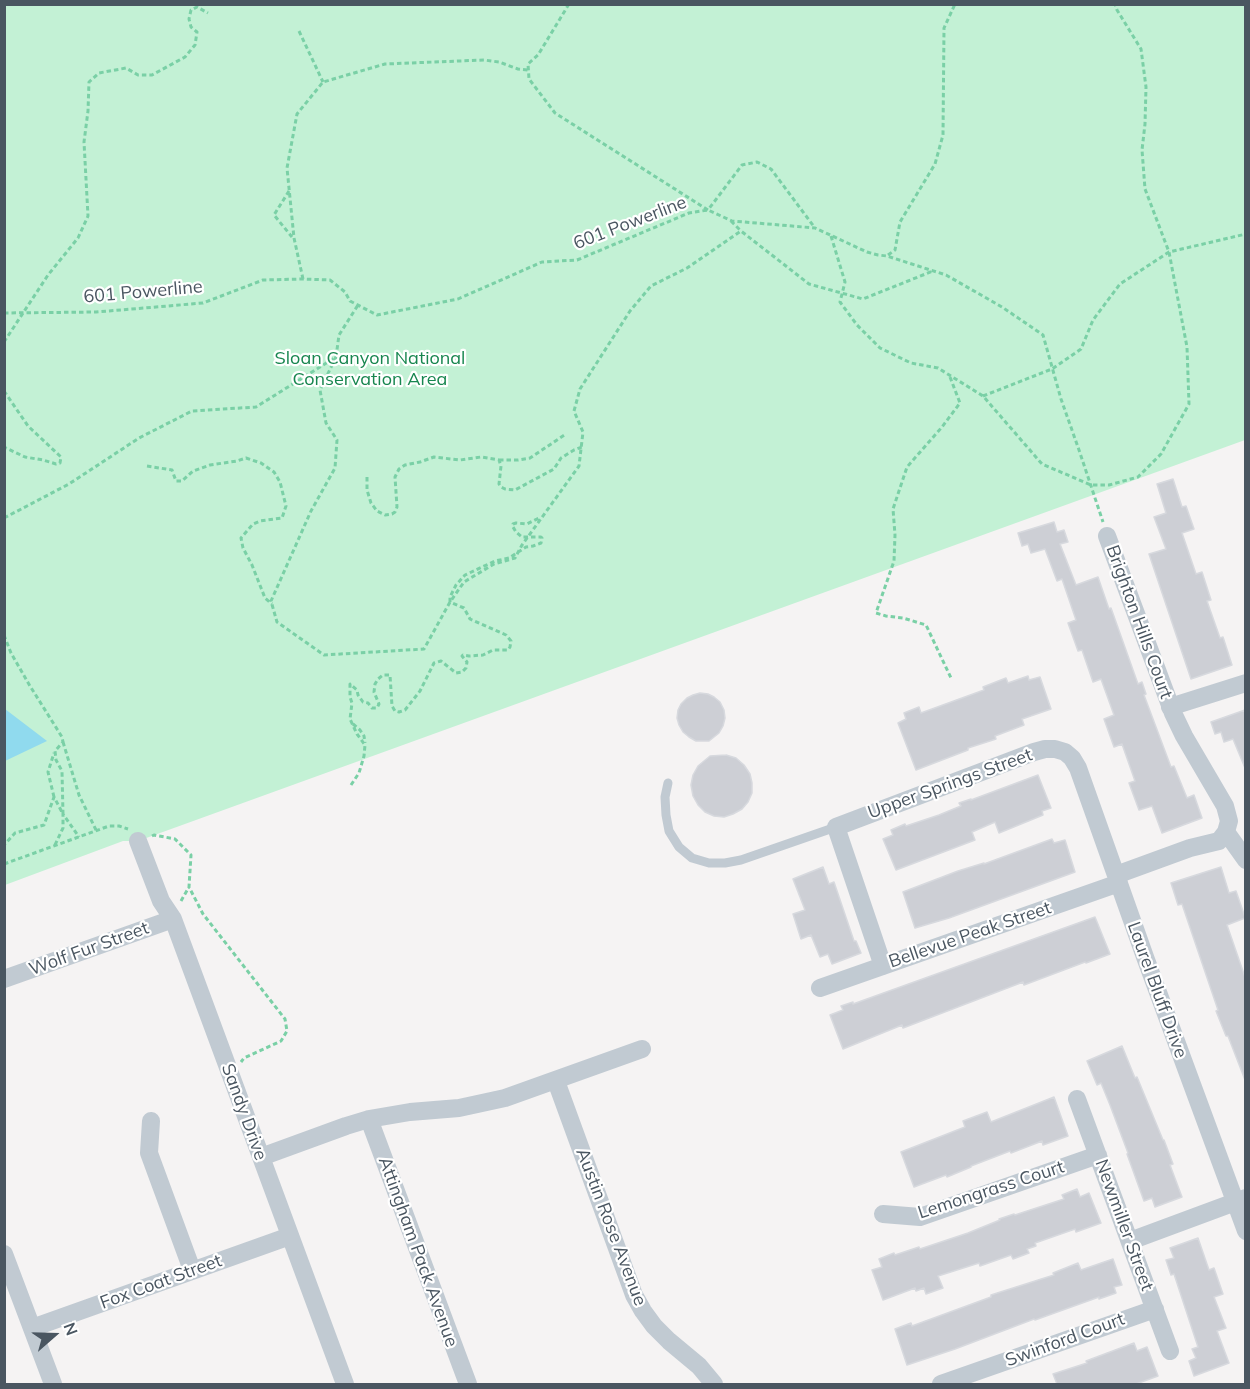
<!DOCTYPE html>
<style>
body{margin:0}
#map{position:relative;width:1250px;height:1389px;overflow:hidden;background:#f5f3f3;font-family:Mulish,sans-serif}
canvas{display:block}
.frame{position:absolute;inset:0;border:6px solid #4a5661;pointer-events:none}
.north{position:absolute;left:24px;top:1305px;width:60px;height:60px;-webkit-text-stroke:4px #fff;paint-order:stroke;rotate:70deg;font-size:16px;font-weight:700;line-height:24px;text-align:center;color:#4a5661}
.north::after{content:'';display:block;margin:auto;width:21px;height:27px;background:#4a5661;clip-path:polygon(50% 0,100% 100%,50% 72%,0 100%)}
</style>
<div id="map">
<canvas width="1250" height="1389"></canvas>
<div class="frame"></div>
<div class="north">N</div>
</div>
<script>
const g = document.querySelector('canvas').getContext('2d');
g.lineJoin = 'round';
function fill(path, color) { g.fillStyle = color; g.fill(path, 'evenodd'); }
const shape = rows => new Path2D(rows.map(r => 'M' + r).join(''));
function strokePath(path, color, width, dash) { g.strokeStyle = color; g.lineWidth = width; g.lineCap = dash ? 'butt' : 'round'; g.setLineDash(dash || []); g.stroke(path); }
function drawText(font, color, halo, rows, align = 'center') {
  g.font = font + ' Mulish,sans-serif'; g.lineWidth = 4.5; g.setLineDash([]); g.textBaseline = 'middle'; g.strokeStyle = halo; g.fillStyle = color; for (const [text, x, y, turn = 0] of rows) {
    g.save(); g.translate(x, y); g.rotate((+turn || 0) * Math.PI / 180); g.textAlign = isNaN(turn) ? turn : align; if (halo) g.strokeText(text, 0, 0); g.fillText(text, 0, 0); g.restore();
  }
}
const green = shape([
 [5,5,1245,5,1245,440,138,841,123,841,5,885]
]);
const water = shape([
 [4,709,5,709,47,741,5,761]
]);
const building = shape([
 [1173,479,1182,507,1186,506,1194,529,1182,533,1196,574,1202,572,1211,600,1207,601,1220,638,1223,637,1232,665,1191,679,1149,554,1166,549,1154,517,1166,513,1157,484,1173,479],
 [1054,522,1057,532,1064,530,1068,542,1060,544,1076,585,1098,577,1109,609,1111,608,1138,684,1142,682,1146,694,1144,695,1171,767,1174,766,1187,798,1194,795,1202,818,1162,833,1152,806,1139,810,1129,783,1135,781,1122,744,1114,747,1104,719,1114,715,1101,679,1093,682,1082,650,1078,651,1068,623,1076,620,1062,579,1057,581,1045,549,1031,553,1028,544,1022,546,1018,533,1054,522],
 [1028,676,1029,680,1040,677,1051,709,1022,719,1024,725,995,736,996,739,968,748,968,750,916,770,898,723,906,719,904,713,919,707,921,713,984,690,983,687,1006,678,1008,683,1028,676],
 [700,693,708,694,714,697,720,702,724,710,725,718,723,726,719,733,709,741,696,741,689,737,683,732,679,725,677,718,678,710,681,704,687,698,693,695,700,693],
 [1245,710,1245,768,1233,739,1224,742,1221,732,1215,734,1211,722,1245,710],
 [726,755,736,758,744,765,750,774,752,783,752,793,748,802,742,809,733,814,724,817,714,816,705,812,698,805,693,796,691,785,693,775,698,766,710,756,726,755],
 [1038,775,1051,808,1042,811,1043,815,999,833,995,822,972,832,975,840,896,870,883,839,893,835,891,830,905,824,906,826,939,815,961,806,959,803,971,799,971,800,1038,775],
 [1052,839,1054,843,1065,840,1075,872,949,918,915,928,903,892,958,871,984,863,984,864,1052,839],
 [823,867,829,884,834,882,854,941,856,941,861,953,832,964,828,954,820,957,811,935,801,939,793,914,805,910,793,879,823,867],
 [1221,867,1229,893,1236,891,1245,917,1245,918,1227,925,1245,977,1245,1080,1228,1036,1226,1036,1216,1011,1218,1010,1182,904,1178,905,1171,883,1221,867],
 [1095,917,1110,954,1086,963,1085,962,1024,985,1023,982,903,1028,902,1025,843,1049,830,1015,843,1010,841,1006,853,1002,853,1004,1095,917],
 [1122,1046,1135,1078,1137,1077,1163,1140,1164,1140,1173,1164,1170,1165,1182,1197,1155,1207,1152,1198,1144,1201,1127,1154,1128,1153,1110,1105,1101,1083,1097,1085,1087,1061,1122,1046],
 [1054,1097,1068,1136,1043,1145,1042,1141,1011,1153,1010,1151,971,1166,971,1167,947,1177,946,1175,914,1187,901,1152,965,1127,963,1121,987,1112,991,1122,1054,1097],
 [1077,1189,1080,1197,1089,1193,1101,1223,1076,1232,1075,1229,1035,1243,1036,1246,1027,1249,1029,1253,1013,1259,1011,1255,980,1266,979,1263,938,1276,943,1288,926,1294,924,1288,916,1291,915,1288,883,1300,872,1270,882,1267,879,1259,894,1253,895,1255,919,1247,920,1249,968,1233,1000,1220,999,1219,1014,1214,1015,1215,1064,1199,1062,1195,1077,1189],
 [1198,1238,1209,1270,1214,1268,1223,1294,1214,1297,1226,1328,1217,1331,1229,1363,1194,1376,1189,1361,1196,1358,1192,1349,1198,1347,1174,1274,1171,1275,1166,1260,1174,1258,1170,1248,1198,1238],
 [1113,1259,1122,1285,1114,1287,1116,1293,1099,1299,1099,1297,1035,1320,1034,1319,955,1349,907,1365,895,1329,911,1323,912,1326,991,1297,991,1295,1054,1275,1053,1273,1078,1263,1081,1270,1113,1259],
 [1134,1343,1137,1351,1147,1347,1158,1376,1136,1384,1057,1384,1053,1374,1087,1363,1086,1361,1134,1343]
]);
const path = shape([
 [569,4,538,55,528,64,529,79,555,113,708,210,742,165,757,162,771,169,815,228],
 [299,31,323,82],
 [289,191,274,215,292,237],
 [731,221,741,231],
 [831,236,845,282,840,302,857,325,880,348,911,363,938,368,983,396,1042,464,1091,485,1109,485,1138,477,1161,454,1189,404,1187,347,1169,252,1145,189,1142,150,1145,124,1146,87,1141,49,1117,10,1115,4],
 [888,255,895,250,900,222,935,164,943,135,944,28,955,4],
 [303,279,294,238,287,168,297,114,323,82,385,64,484,60,499,62,518,69,528,70],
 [4,313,96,312,203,303,263,280,303,279,330,280,345,292,350,301,377,315,458,299,542,262,577,260,689,213,708,210,732,221,815,228,867,252,878,255,887,256,946,275,1002,307,1043,335,1061,399,1079,450,1103,522],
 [4,342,48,275,78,238,88,216,84,142,88,111,89,82,99,73,126,68,138,75,152,75,185,57,195,45,197,32,191,27,189,19,191,10,197,7,208,13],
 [336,357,339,335,358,305],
 [950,377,960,403,942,427,907,467,893,509,895,535,894,561,876,613,886,616,903,618,926,625,951,678],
 [4,391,28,426,61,457,60,463,56,464,43,460,25,457,4,447],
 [983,396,1052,369,1081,349,1093,320,1120,284,1169,252,1246,234],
 [499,460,518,460,530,458,566,434],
 [147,466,172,470,176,481,182,481,193,471,210,465,237,461,246,458,261,463,274,472,280,482,286,506,282,518,260,521,253,524,241,538,243,548,252,565,265,598,272,604],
 [367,477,367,490,371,503,377,511,385,515,392,514,395,512,397,507,395,477,399,469,405,465,420,462,434,457,460,460,481,457,499,460,501,466,499,484,501,487,505,489,515,490,554,469,561,458,574,450,582,447],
 [4,518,69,484,139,438,192,411,256,407,336,357,320,390,326,423,337,440,335,468,311,511,271,601,277,622,324,655,424,649,450,602,464,582,494,564,515,558,522,545,579,466,583,432,574,411,580,389,630,311,651,286,687,268,741,231,809,284,863,299,933,271],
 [4,635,11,653,30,686,62,737,63,742,55,751,56,760,62,771,63,814,54,797,44,825,15,833,4,845],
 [353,724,360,730,364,736,365,743],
 [63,742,79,795,96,830],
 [351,785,359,773,364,756,365,745,357,734,350,719,352,703,350,697,350,684,357,690,358,695,363,702,368,703,372,708,377,708,379,704,374,692,375,684,378,679,383,675,390,675,392,706,395,711,399,712,405,710,420,691,434,663,441,661,456,673,462,672,466,668,467,662,462,656,463,655,469,656,483,655,493,650,508,650,510,647,511,641,506,635,470,619,464,608,450,602,450,597,456,585,465,575,495,561,509,558,526,547,533,546,541,543,542,538,541,537,522,537,516,532,513,527,513,524,516,523,527,524,541,517],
 [54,797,48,772,54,753],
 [152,836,154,835,175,839,191,855,189,887,203,914,285,1019,287,1031,281,1041,244,1058,241,1062],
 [55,845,63,828,63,814,79,837],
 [4,864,109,826,119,826,128,829],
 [181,901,189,887]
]);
const lane = shape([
 [668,783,665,797,666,815,669,831,679,847,692,858,709,863,725,863,741,860,836,827]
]);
const street = shape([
 [1107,536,1173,713,1184,736,1225,806,1229,821,1226,832,1219,841,1190,848,1116,875],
 [1170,707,1246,683],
 [1226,832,1246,860],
 [138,841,161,901,173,919,345,1384],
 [883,966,836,827,1034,752,1045,749,1055,749,1065,752,1072,758,1078,768,1145,957,1246,1231],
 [4,979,173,919],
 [820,988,1119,883],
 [556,1081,634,1295,643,1311,654,1326,669,1341,699,1366,714,1384],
 [1077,1099,1170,1351],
 [369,1119,468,1384],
 [151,1121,149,1153,192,1270],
 [261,1157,346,1126,369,1119,410,1112,459,1108,505,1098,642,1049],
 [883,1214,920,1217,1098,1155],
 [1130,1241,1246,1198],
 [4,1254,53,1384],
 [32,1328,290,1236],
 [941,1384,1155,1309]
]);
const streetNames = [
 ["601 Powerline",630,223,-21],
 ["601 Powerline",143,292,-5],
 ["Brighton Hills Court",1139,622,70],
 ["Upper Springs Street",950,784,-20],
 ["Bellevue Peak Street",970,935,-19],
 ["Wolf Fur Street",89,949,-20],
 ["Laurel Bluff Drive",1157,990,70],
 ["Sandy Drive",244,1112,70],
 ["Lemongrass Court",991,1190,-18],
 ["Newmiller Street",1124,1225,70],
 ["Austin Rose Avenue",611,1227,69],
 ["Attingham Pack Avenue",418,1252,70],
 ["Fox Coat Street",161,1282,-20],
 ["Swinford Court",1065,1340,-20]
];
const parkNames = [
 ["Sloan Canyon National",370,359],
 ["Conservation Area",370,380]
];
fill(green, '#c3f1d5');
fill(water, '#90daee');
fill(building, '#cdcfd5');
strokePath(building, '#d7d9de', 1.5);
strokePath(path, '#7ad0a6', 3, [4.5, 3]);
strokePath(lane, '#c1cad2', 9);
strokePath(street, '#c1cad2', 18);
drawText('18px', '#4a5661', '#fff', streetNames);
drawText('18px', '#17864f', '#fff', parkNames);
</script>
